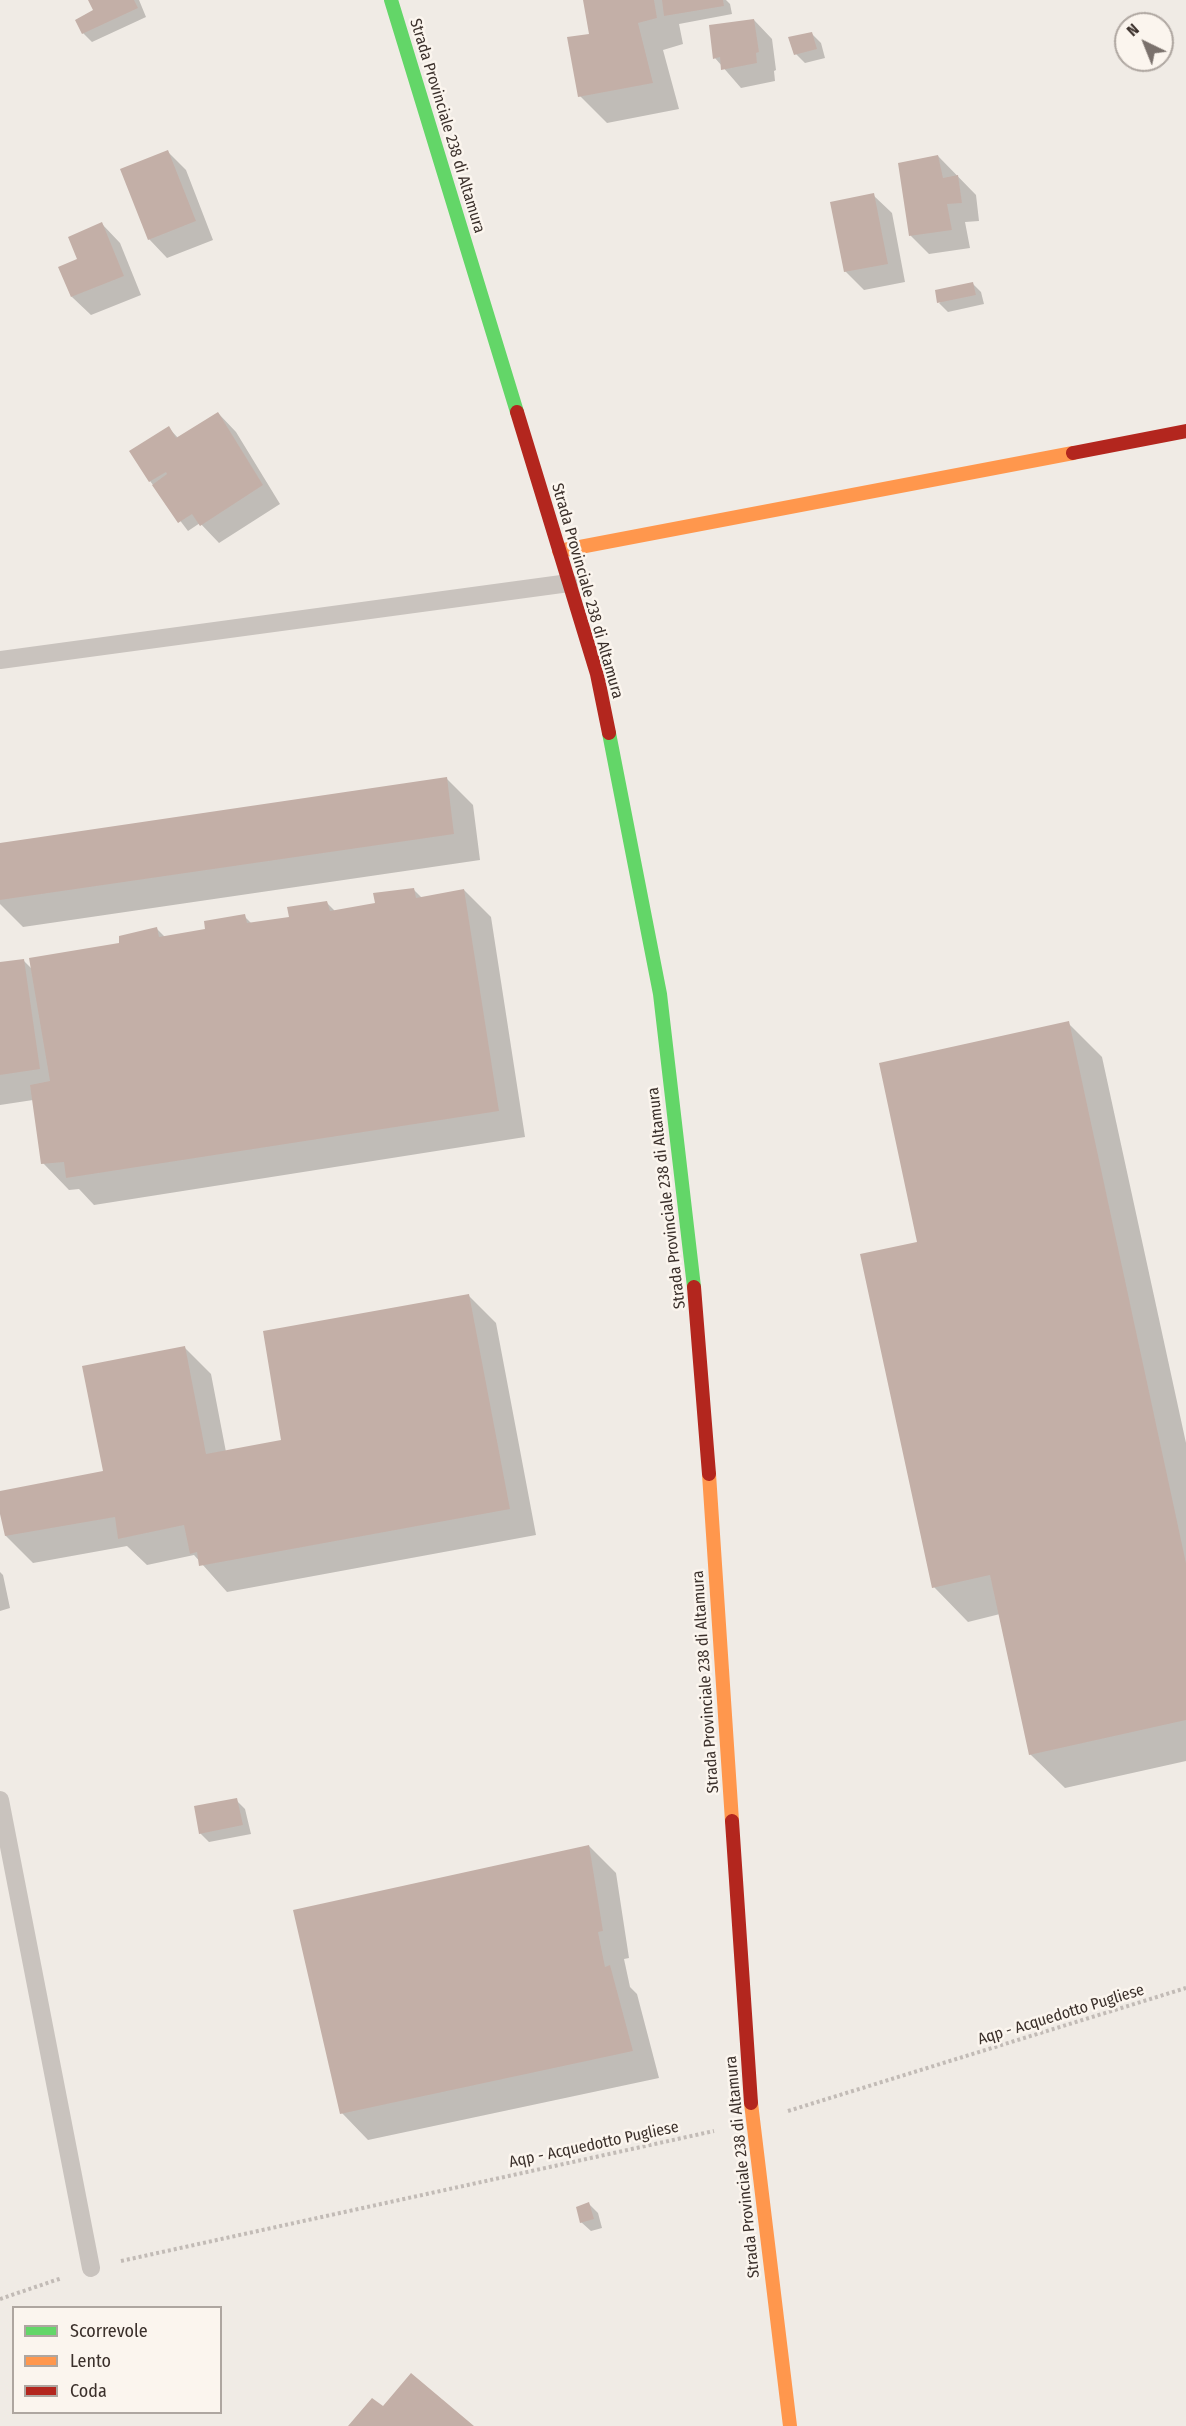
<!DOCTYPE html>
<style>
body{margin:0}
#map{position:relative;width:1186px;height:2426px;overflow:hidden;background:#f0ebe5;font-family:"Fira Sans Condensed",sans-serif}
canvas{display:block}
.legend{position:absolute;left:12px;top:2306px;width:210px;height:108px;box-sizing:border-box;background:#fbf5ee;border:2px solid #aea6a0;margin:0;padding:8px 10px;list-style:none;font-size:18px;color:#3b302b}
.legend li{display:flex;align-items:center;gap:12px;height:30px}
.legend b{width:30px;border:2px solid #aea6a0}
.north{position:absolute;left:1114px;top:12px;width:60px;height:60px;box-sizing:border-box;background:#fbf5ee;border:2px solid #aea6a0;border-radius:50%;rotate:317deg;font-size:16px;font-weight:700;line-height:24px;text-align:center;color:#3b302b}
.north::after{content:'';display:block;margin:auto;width:21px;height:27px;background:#7a716c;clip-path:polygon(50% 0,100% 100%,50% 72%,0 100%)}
</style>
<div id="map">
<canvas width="1186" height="2426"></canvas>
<ul class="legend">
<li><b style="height:8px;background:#63d668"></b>Scorrevole</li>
<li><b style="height:8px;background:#ff974d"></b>Lento</li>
<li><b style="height:8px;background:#b3261e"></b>Coda</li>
</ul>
<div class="north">N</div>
</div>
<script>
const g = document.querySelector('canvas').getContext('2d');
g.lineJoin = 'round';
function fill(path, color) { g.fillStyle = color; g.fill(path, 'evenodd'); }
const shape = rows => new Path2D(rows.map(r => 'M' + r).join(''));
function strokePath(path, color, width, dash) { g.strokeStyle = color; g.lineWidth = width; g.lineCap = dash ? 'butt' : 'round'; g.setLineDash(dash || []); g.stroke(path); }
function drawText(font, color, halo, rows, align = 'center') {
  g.font = font + ' "Fira Sans Condensed",sans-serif'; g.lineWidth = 5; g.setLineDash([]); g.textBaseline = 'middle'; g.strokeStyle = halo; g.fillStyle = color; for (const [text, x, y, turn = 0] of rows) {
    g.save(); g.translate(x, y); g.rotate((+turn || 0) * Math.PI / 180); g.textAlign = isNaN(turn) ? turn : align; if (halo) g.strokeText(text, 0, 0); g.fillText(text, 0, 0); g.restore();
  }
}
const shadow = shape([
 [90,0,139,0,146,17,92,42,83,33,95,10],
 [584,0,726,0,730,4,732,14,679,24,683,44,663,50,679,109,607,123,580,96,591,36],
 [754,20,772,39,776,70,774,71,775,81,741,88,715,58],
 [812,34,821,43,825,58,805,63,796,54],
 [168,152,186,170,213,240,167,258,149,239],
 [938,156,976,195,979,221,965,222,970,248,929,254,911,236,900,164],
 [873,195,892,213,905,282,864,290,845,271],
 [102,224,120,243,141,295,91,315,72,297,79,260],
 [972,283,981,292,984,304,948,312,939,303],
 [218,413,236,432,280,504,219,543,200,523,188,531,150,481,169,428,178,438],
 [446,778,473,805,480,860,23,927,0,904,0,845],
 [414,890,422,898,464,890,491,917,525,1137,94,1205,79,1189,69,1190,43,1163,33,1100,0,1105,0,964,23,960,33,970,120,945,156,928,165,937,207,931,244,916,252,924,291,918,326,902,335,911,376,905],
 [1068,1023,1102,1057,1186,1443,1186,1761,1065,1788,1030,1754,1000,1614,968,1622,934,1587,919,1243],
 [469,1296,496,1323,536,1535,227,1592,194,1555,147,1565,127,1546,33,1563,6,1536,0,1493,104,1473,184,1347,211,1374,226,1452,283,1441],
 [0,1572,3,1575,10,1608,0,1611],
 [236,1800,245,1809,251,1834,209,1842,200,1833],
 [589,1846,616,1873,629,1958,624,1959,630,1987,637,1994,659,2078,368,2140,342,2113],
 [589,2204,598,2213,602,2228,591,2231,581,2222]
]);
const building = shape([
 [88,0,134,0,138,8,82,34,75,20,93,10],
 [583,0,654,0,657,18,638,23,653,83,578,97,567,37,589,34],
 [662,0,723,0,724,6,664,16],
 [754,19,759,52,756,53,757,63,721,70,720,57,713,59,709,25],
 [812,32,817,49,794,55,788,37],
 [168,150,196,221,148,240,120,169],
 [938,155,943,178,958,175,962,203,947,204,952,230,909,236,898,163],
 [874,193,888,264,844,272,830,202],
 [102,222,124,276,71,297,58,267,77,259,68,237],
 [973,282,976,295,937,303,935,290],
 [218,412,263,485,200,526,192,514,178,523,152,485,167,474,166,472,149,482,129,451,169,426,176,438],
 [447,777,454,834,0,900,0,843],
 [414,888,416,898,464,889,499,1111,66,1178,64,1162,41,1164,30,1085,50,1081,29,958,119,943,119,936,157,927,159,937,205,929,204,921,245,914,247,923,289,917,287,907,327,901,330,911,375,903,373,893],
 [24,959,40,1069,0,1075,0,962],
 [1069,1021,1186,1563,1186,1720,1029,1755,990,1575,932,1588,860,1254,917,1242,879,1063],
 [469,1294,510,1509,199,1566,197,1552,190,1554,184,1525,118,1539,115,1517,5,1536,0,1514,0,1491,103,1471,82,1366,185,1346,206,1454,281,1440,263,1331],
 [237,1798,243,1825,199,1834,194,1806],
 [589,1845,603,1931,598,1932,605,1967,610,1965,633,2051,340,2114,293,1910],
 [589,2202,594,2219,580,2223,576,2207],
 [411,2373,474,2426,348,2426,372,2398,383,2406]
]);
const path = shape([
 [788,2111,1186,1988],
 [121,2261,714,2131],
 [0,2299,62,2278]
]);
const lane = shape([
 [0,660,569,583],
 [0,1800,91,2268]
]);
const fast = shape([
 [391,0,517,412],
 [609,733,660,994,694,1287]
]);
const slow = shape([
 [559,551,1073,453],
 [709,1474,732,1821],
 [751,2103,790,2426]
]);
const jam = shape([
 [517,412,597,674,609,733],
 [1073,453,1186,431],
 [694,1287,709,1474],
 [732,1821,751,2103]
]);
const streetNames = [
 ["Strada Provinciale 238 di Altamura",447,126,73],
 ["Strada Provinciale 238 di Altamura",587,591,74],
 ["Strada Provinciale 238 di Altamura",667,1198,-97],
 ["Strada Provinciale 238 di Altamura",706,1682,-94],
 ["Aqp - Acquedotto Pugliese",1061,2015,-17],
 ["Aqp - Acquedotto Pugliese",594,2145,-12],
 ["Strada Provinciale 238 di Altamura",743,2167,-96]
];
fill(shadow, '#0003');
fill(building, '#c3afa7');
strokePath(path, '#c2bbb6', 4, [3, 3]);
strokePath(lane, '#c9c3be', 18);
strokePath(fast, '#63d668', 14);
strokePath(slow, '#ff974d', 14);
strokePath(jam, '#b3261e', 14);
drawText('16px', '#3b302b', '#fbf5ee', streetNames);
</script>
